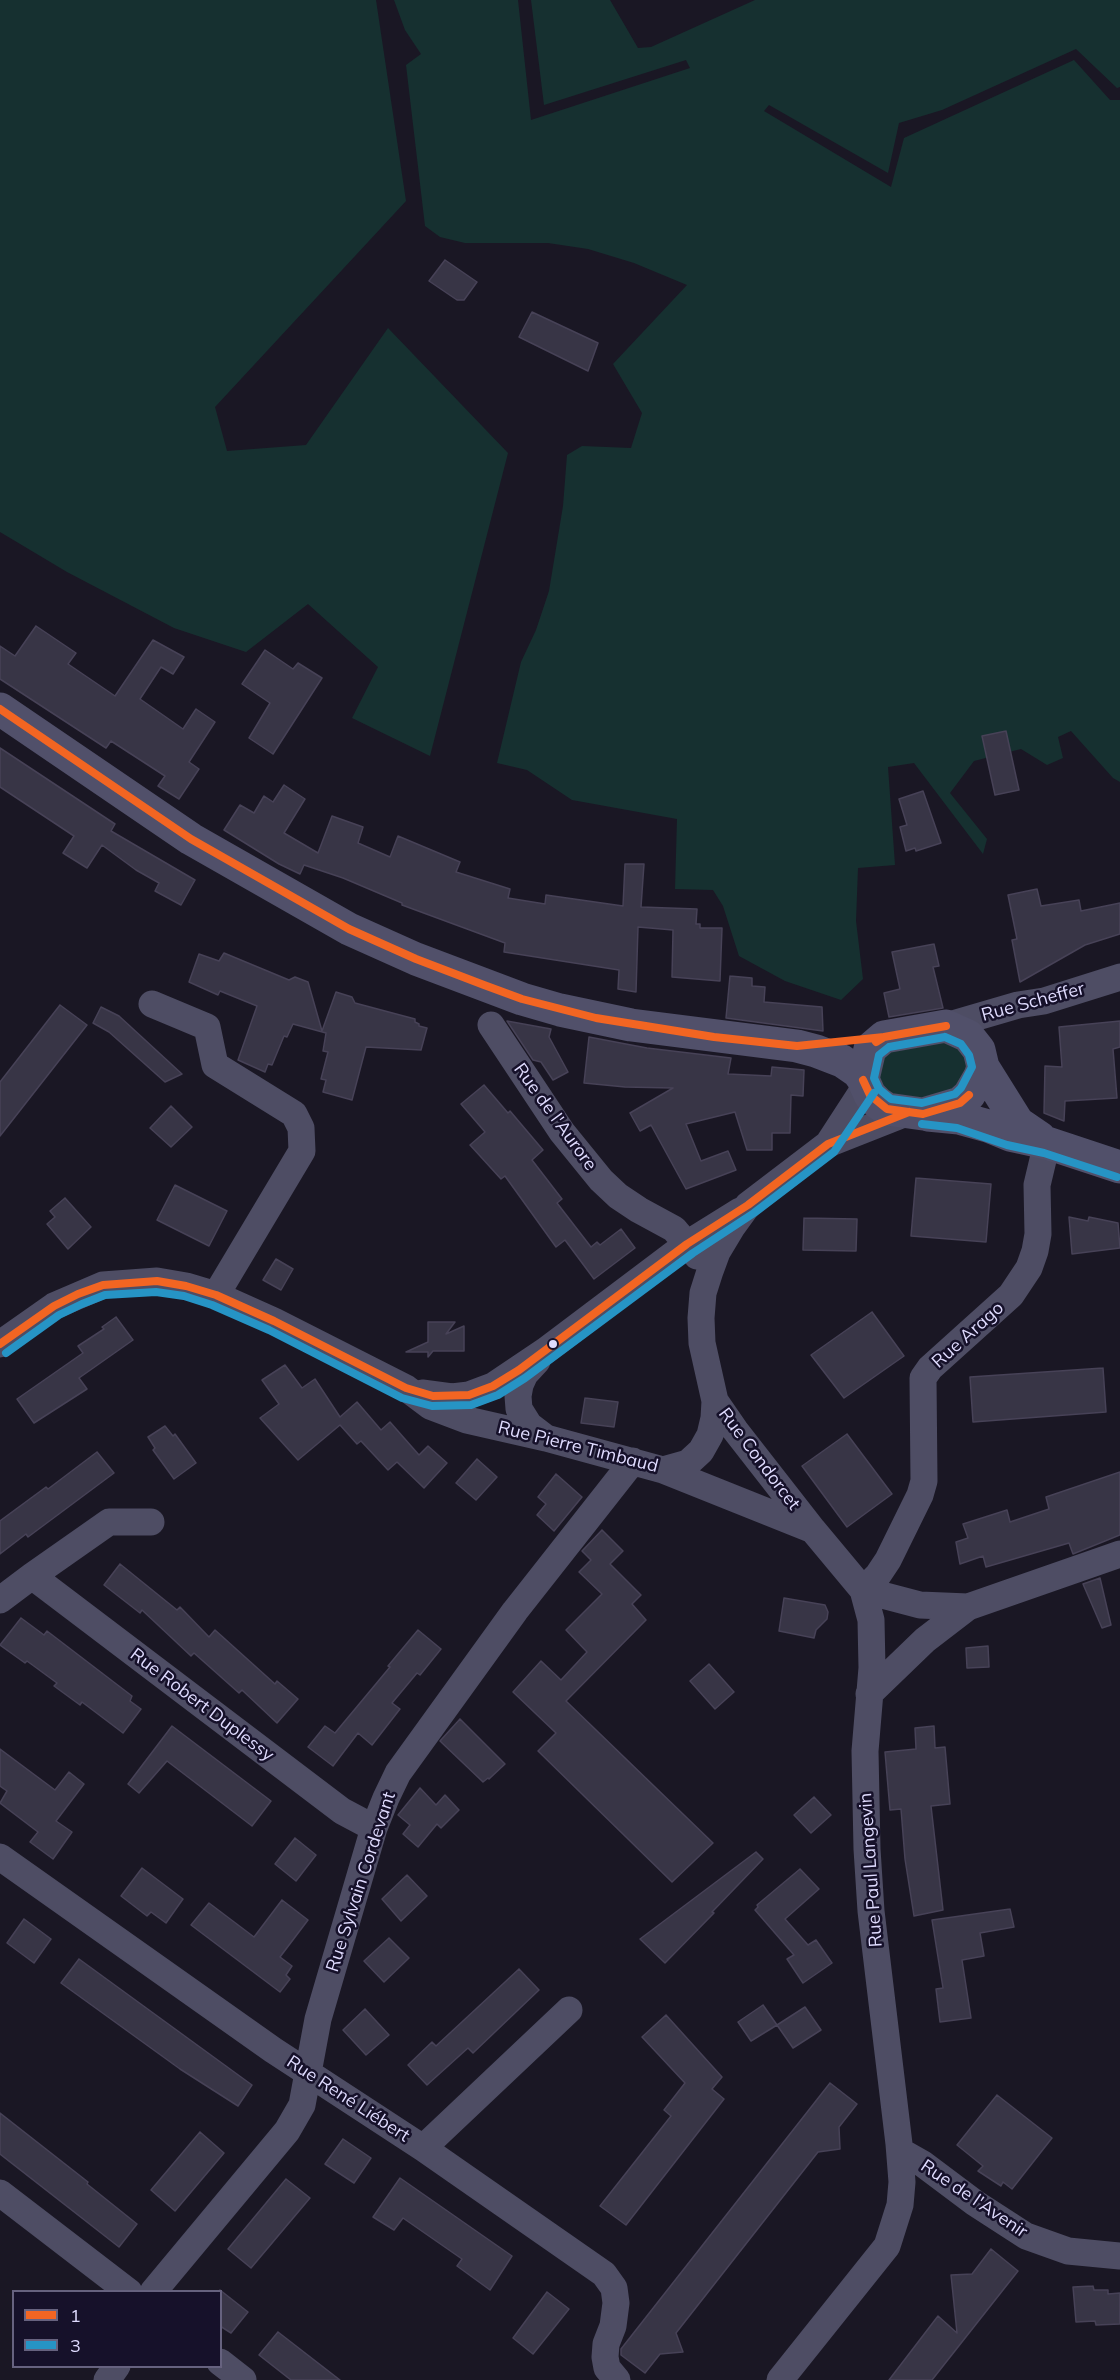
<!DOCTYPE html>
<meta charset="utf-8">
<style>
body{margin:0}
#map{position:relative;width:1120px;height:2380px;overflow:hidden;background:#1a1724;font-family:Mulish,sans-serif}
canvas{display:block}
.legend{position:absolute;left:12px;top:2290px;width:210px;height:78px;box-sizing:border-box;background:#16112a;border:2px solid #66627f;margin:0;padding:8px 10px;list-style:none;font-size:18px;color:#dfdbfe}
.legend li{display:flex;align-items:center;gap:12px;height:30px}
.legend b{width:30px;border:2px solid #66627f}
</style>
<div id="map">
<canvas width="1120" height="2380"></canvas>
<ul class="legend">
<li><b style="height:8px;background:#f26522"></b>1</li>
<li><b style="height:8px;background:#2694c5"></b>3</li>
</ul>
</div>
<script>
const g = document.querySelector('canvas').getContext('2d');
g.lineJoin = 'round';
function fill(path, color) { g.fillStyle = color; g.fill(path, 'evenodd'); }
const shape = rows => new Path2D(rows.map(r => 'M' + r).join(''));
function strokePath(path, color, width, dash) { g.strokeStyle = color; g.lineWidth = width; g.lineCap = dash ? 'butt' : 'round'; g.setLineDash(dash || []); g.stroke(path); }
function drawText(font, color, halo, rows, align = 'center') {
  g.font = font + ' Mulish,sans-serif'; g.lineWidth = 5; g.setLineDash([]); g.textBaseline = 'middle'; g.strokeStyle = halo; g.fillStyle = color; for (const [text, x, y, turn = 0] of rows) {
    g.save(); g.translate(x, y); g.rotate((+turn || 0) * Math.PI / 180); g.textAlign = isNaN(turn) ? turn : align; if (halo) g.strokeText(text, 0, 0); g.fillText(text, 0, 0); g.restore();
  }
}
const green = shape([
 [0,0,376,0,406,201,215,407,227,451,306,445,388,328,508,453,430,756,352,718,378,667,308,604,246,652,174,628,67,572,0,532],
 [394,0,518,0,531,120,690,68,686,60,544,105,531,0,610,0,638,48,651,47,755,0,1120,0,1120,87,1117,88,1076,49,942,110,899,123,888,173,769,105,764,111,891,187,904,138,1074,60,1110,100,1120,100,1120,782,1113,778,1071,731,1058,737,1063,758,1047,765,1021,749,974,761,950,793,987,839,983,854,914,763,888,767,895,865,858,868,856,921,863,979,841,1000,785,981,739,956,723,906,713,890,675,889,677,819,572,800,527,770,497,763,521,662,536,630,549,591,563,506,567,455,582,446,631,448,642,413,613,364,687,285,634,263,588,249,548,243,465,243,440,237,425,226,406,65,421,54,405,30],
 [950,1036,967,1053,965,1087,917,1103,878,1092,878,1053]
]);
const building = shape([
 [445,260,477,282,464,300,457,300,429,281,445,260],
 [532,312,598,343,588,371,519,337,532,312],
 [36,626,76,653,68,664,115,696,153,640,184,657,173,674,161,667,140,699,183,729,196,709,215,722,189,762,199,769,179,799,158,786,165,776,111,741,106,748,0,679,0,646,15,656,36,626],
 [265,650,293,669,298,663,322,678,273,754,249,738,270,703,242,684,265,650],
 [1006,731,1019,790,995,795,982,736,1006,731],
 [0,748,115,824,111,831,195,880,181,905,155,891,159,883,136,870,102,845,87,868,63,853,74,836,0,787,0,748],
 [284,785,305,799,284,833,318,853,332,816,363,827,358,843,390,857,398,836,460,862,456,872,510,889,508,898,545,904,546,895,623,906,625,864,644,864,641,907,697,909,696,924,700,924,700,928,722,928,720,981,672,977,673,930,638,927,636,992,618,989,619,970,504,952,505,943,402,905,402,903,343,878,304,865,300,874,279,864,224,830,240,805,254,813,264,796,273,802,284,785],
 [923,791,941,843,916,851,915,848,906,851,900,827,907,825,899,799,923,791],
 [1037,889,1041,906,1079,900,1081,911,1120,903,1120,934,1085,945,1020,982,1012,940,1017,939,1008,895,1037,889],
 [934,944,939,966,933,967,943,1008,889,1017,884,993,900,989,892,952,934,944],
 [224,953,289,980,295,977,308,982,322,1031,336,992,352,997,355,1003,415,1019,415,1022,419,1024,419,1026,427,1028,421,1050,366,1047,352,1100,323,1092,326,1080,321,1079,328,1052,323,1051,326,1033,293,1024,287,1037,284,1036,272,1065,268,1064,265,1072,238,1060,257,1006,220,991,218,995,189,982,199,954,219,961,224,953],
 [730,976,752,978,752,986,765,987,764,1002,822,1007,823,1031,726,1018,730,976],
 [60,1005,87,1025,0,1136,0,1082,60,1005],
 [101,1007,119,1016,182,1074,165,1082,109,1032,93,1023,101,1007],
 [507,1021,551,1029,549,1037,568,1072,553,1080,541,1062,533,1060,507,1021],
 [1120,1021,1120,1047,1113,1049,1117,1098,1065,1101,1064,1121,1044,1113,1045,1066,1062,1067,1059,1027,1120,1021],
 [589,1037,647,1048,731,1058,728,1074,771,1076,772,1067,804,1070,803,1096,791,1095,790,1133,772,1133,772,1150,747,1150,735,1112,686,1124,701,1161,728,1151,736,1170,686,1189,651,1125,640,1131,630,1113,673,1088,625,1087,584,1083,589,1037],
 [484,1085,508,1113,510,1111,543,1150,532,1160,562,1199,557,1203,591,1247,597,1242,600,1245,621,1229,635,1248,594,1279,565,1240,556,1247,505,1176,501,1179,470,1145,485,1132,461,1104,484,1085],
 [171,1106,192,1127,171,1147,150,1128,171,1106],
 [916,1178,991,1184,986,1242,911,1236,916,1178],
 [175,1185,227,1211,209,1246,157,1220,175,1185],
 [65,1198,91,1227,68,1249,47,1224,55,1217,50,1211,65,1198],
 [1069,1217,1088,1221,1089,1217,1118,1223,1120,1248,1072,1254,1069,1217],
 [804,1218,857,1219,856,1251,803,1250,804,1218],
 [276,1259,293,1269,281,1290,263,1280,276,1259],
 [872,1312,904,1356,844,1398,811,1355,872,1312],
 [116,1317,133,1340,79,1378,87,1389,34,1423,17,1399,83,1353,78,1346,104,1329,102,1327,116,1317],
 [428,1322,455,1322,446,1334,464,1326,464,1351,433,1351,428,1357,428,1352,406,1352,428,1342,428,1322],
 [285,1365,302,1388,315,1379,340,1417,357,1402,381,1430,390,1422,419,1455,428,1446,447,1463,424,1488,397,1462,388,1470,361,1441,357,1444,340,1425,298,1460,260,1418,279,1404,262,1380,285,1365],
 [1103,1368,1106,1412,973,1422,970,1377,1103,1368],
 [585,1398,618,1402,614,1427,581,1423,585,1398],
 [165,1426,173,1436,175,1434,196,1463,174,1479,153,1450,155,1448,148,1437,165,1426],
 [847,1434,892,1494,847,1527,802,1466,847,1434],
 [97,1452,114,1473,28,1537,26,1534,0,1554,0,1521,46,1487,48,1489,97,1452],
 [477,1459,497,1477,476,1500,456,1483,477,1459],
 [1120,1472,1120,1535,1073,1554,1069,1543,986,1567,983,1556,960,1564,956,1542,968,1538,963,1524,1007,1510,1010,1522,1049,1509,1046,1497,1120,1472],
 [556,1474,582,1497,554,1531,537,1515,546,1504,538,1497,556,1474],
 [602,1530,623,1551,610,1564,641,1595,632,1604,646,1620,566,1701,713,1843,672,1882,538,1751,556,1733,513,1692,541,1661,561,1680,587,1652,566,1630,602,1594,579,1572,591,1560,582,1551,602,1530],
 [120,1564,177,1610,180,1607,209,1637,215,1630,275,1684,277,1681,298,1699,277,1723,242,1690,239,1693,194,1653,191,1656,142,1610,140,1613,104,1585,120,1564],
 [1100,1578,1111,1625,1102,1628,1083,1584,1100,1578],
 [784,1598,825,1605,828,1612,827,1619,816,1630,814,1638,779,1631,784,1598],
 [21,1618,44,1635,47,1631,132,1696,130,1701,141,1709,123,1733,82,1702,80,1705,54,1686,57,1683,27,1661,25,1663,0,1645,21,1618],
 [418,1630,441,1649,420,1675,417,1673,392,1703,400,1709,372,1745,358,1733,333,1766,308,1747,325,1726,335,1733,390,1667,388,1666,418,1630],
 [988,1646,989,1667,967,1668,966,1648,988,1646],
 [709,1664,734,1692,715,1709,690,1681,709,1664],
 [460,1719,505,1764,489,1779,488,1778,483,1782,440,1741,460,1719],
 [172,1726,271,1801,252,1826,167,1761,139,1793,128,1784,172,1726],
 [934,1726,935,1748,945,1747,950,1804,931,1806,943,1910,914,1916,905,1859,901,1809,890,1810,885,1752,916,1749,915,1728,934,1726],
 [0,1749,55,1790,69,1772,84,1784,56,1821,72,1832,53,1859,30,1842,38,1832,0,1803,7,1791,0,1786,0,1749],
 [420,1788,436,1805,445,1795,459,1810,441,1828,437,1824,418,1847,403,1834,410,1825,398,1815,420,1788],
 [814,1797,831,1815,811,1833,794,1815,814,1797],
 [295,1838,316,1855,296,1881,275,1864,295,1838],
 [756,1852,763,1859,712,1912,714,1913,665,1963,640,1939,756,1852],
 [142,1868,183,1899,166,1923,151,1912,147,1916,121,1896,142,1868],
 [800,1869,819,1889,785,1919,808,1945,816,1940,832,1963,803,1983,787,1959,794,1955,755,1910,758,1907,757,1905,800,1869],
 [407,1875,427,1896,401,1921,382,1899,407,1875],
 [282,1900,308,1920,280,1957,292,1966,286,1975,290,1979,280,1992,191,1925,209,1903,254,1937,282,1900],
 [1010,1909,1014,1927,980,1933,984,1956,962,1960,971,2018,940,2022,936,1989,943,1988,932,1920,1010,1909],
 [24,1919,51,1939,34,1963,7,1943,24,1919],
 [389,1938,409,1958,384,1982,364,1961,389,1938],
 [79,1959,252,2085,238,2106,180,2069,61,1983,79,1959],
 [519,1969,539,1990,473,2053,468,2048,427,2085,408,2065,432,2042,436,2046,519,1969],
 [763,2005,777,2025,751,2041,738,2022,763,2005],
 [805,2007,821,2030,793,2048,777,2025,805,2007],
 [365,2009,389,2035,366,2055,343,2030,365,2009],
 [666,2015,722,2077,712,2089,724,2099,626,2225,600,2206,671,2116,664,2110,685,2083,642,2037,666,2015],
 [830,2083,857,2104,839,2127,840,2149,818,2152,676,2333,683,2352,660,2354,645,2373,621,2355,621,2349,830,2083],
 [997,2095,1052,2138,1012,2189,1003,2182,1001,2186,978,2171,983,2166,957,2145,997,2095],
 [0,2113,88,2182,87,2184,137,2224,119,2247,0,2154,0,2113],
 [200,2132,224,2153,175,2211,151,2190,200,2132],
 [343,2139,371,2158,354,2183,325,2164,343,2139],
 [400,2178,512,2256,490,2290,457,2266,462,2259,403,2218,394,2230,373,2217,400,2178],
 [286,2179,310,2198,251,2268,228,2249,286,2179],
 [991,2249,1018,2271,932,2380,889,2380,938,2316,957,2333,951,2275,972,2274,991,2249],
 [1093,2286,1094,2290,1108,2290,1108,2294,1120,2293,1120,2324,1096,2325,1095,2321,1076,2322,1073,2287,1093,2286],
 [220,2290,248,2312,231,2333,220,2326,220,2290],
 [547,2292,569,2309,533,2354,513,2338,547,2292],
 [278,2332,340,2380,291,2380,259,2355,278,2332]
]);
const minor = shape([
 [152,1004,207,1027,215,1065,294,1114,301,1128,302,1151,216,1295],
 [491,1025,562,1132,601,1180,618,1196,639,1210,674,1229,697,1256],
 [946,1026,1018,1005,1044,1001,1120,977],
 [828,1144,909,1112],
 [0,1344,54,1306,103,1285,157,1281,186,1286,216,1295,274,1321,406,1388,430,1406,467,1420,546,1438,663,1470,813,1530],
 [537,1361,525,1374,520,1385,518,1396,519,1409,529,1425,546,1438],
 [422,1393,452,1397,469,1395,493,1386,545,1351,687,1244,740,1211],
 [663,1470,688,1463,701,1451,710,1435,714,1418,715,1401],
 [32,1576,109,1522,151,1522],
 [863,1590,878,1575,888,1560,920,1495,924,1481,923,1378,930,1368,1011,1295,1029,1268,1035,1251,1038,1234,1037,1185,1047,1143],
 [863,1590,920,1605,968,1607],
 [0,1600,32,1576,342,1811,374,1828],
 [869,1694,925,1640,968,1607,1120,1554],
 [0,1857,273,2050,423,2148,604,2274,614,2288,616,2303,613,2326,606,2344,605,2357,607,2368,617,2380],
 [423,2148,569,2010],
 [900,2151,923,2164,975,2203,1026,2236,1068,2251,1120,2256],
 [0,2193,129,2292],
 [153,2292,287,2131,302,2105,318,2019,374,1828,386,1798,398,1773,515,1611,633,1461],
 [220,2362,243,2380],
 [107,2380,117,2366],
 [780,2380,887,2246,900,2205,902,2182,899,2144,871,1911,867,1849,865,1751,872,1668,871,1620,863,1590,813,1530,735,1430,715,1401,702,1343,701,1318,703,1293,710,1271,717,1252,732,1227,748,1205,828,1144,865,1087]
]);
const secondary = shape([
 [0,709,191,839,349,929,416,959,522,999,560,1010,631,1025,797,1046,816,1051,842,1061,858,1072,863,1079],
 [946,1026,968,1036,979,1050,983,1067,980,1076,969,1095,960,1103,923,1114,887,1109,878,1103,870,1095,863,1079,870,1049,884,1037,946,1026],
 [983,1067,1018,1123,1040,1138],
 [928,1115,959,1118,988,1126,1010,1135,1047,1143,1120,1167]
]);
const bus1 = shape([
 [0,709,191,839,349,929,416,959,484,985,522,999,596,1018,714,1037,797,1046,884,1037],
 [876,1042,884,1037,946,1026],
 [863,1080,870,1095,887,1109,923,1114,960,1103,969,1095],
 [0,1344,54,1306,78,1294,103,1285,157,1281,186,1286,216,1295,274,1321,406,1388,433,1396,469,1395,493,1386,519,1370,687,1244,748,1205,828,1144,909,1112]
]);
const bus2 = shape([
 [945,1037,961,1044,969,1055,972,1067,961,1088,955,1094,922,1103,891,1099,879,1089,874,1078,879,1055,889,1047,945,1037],
 [922,1124,957,1128,1007,1145,1044,1153,1117,1177],
 [6,1353,59,1315,82,1304,105,1295,156,1292,184,1296,212,1305,269,1330,402,1398,432,1406,471,1405,498,1395,525,1378,693,1253,754,1213,834,1152,874,1093]
]);
const markers = [
 [553,1344,5,"#dfdbfe"]
];
const streetNames = [
 ["Rue Scheffer",1033,1002,-15],
 ["Rue de l'Aurore",555,1117,54],
 ["Rue Arago",968,1335,-42],
 ["Rue Pierre Timbaud",578,1447,14],
 ["Rue Condorcet",759,1459,53],
 ["Rue Robert Duplessy",202,1705,37],
 ["Rue Paul Langevin",871,1870,-94],
 ["Rue Sylvain Cordevant",361,1882,-72],
 ["Rue René Liébert",348,2099,33],
 ["Rue de l'Avenir",974,2199,34]
];
fill(green, '#163030');
fill(building, '#383546');
strokePath(building, '#474257', 1.5);
strokePath(minor, '#4e4d64', 27);
strokePath(secondary, '#51506a', 33);
strokePath(bus1, '#f26522', 8);
strokePath(bus2, '#2694c5', 8);
for (const [x, y, r, color] of markers) { const dot = new Path2D(); dot.arc(x, y, r, 0, 2 * Math.PI); g.fillStyle = color; g.fill(dot); strokePath(dot, '#16112a', 2); }
drawText('18px', '#dfdbfe', '#16112a', streetNames);
</script>
